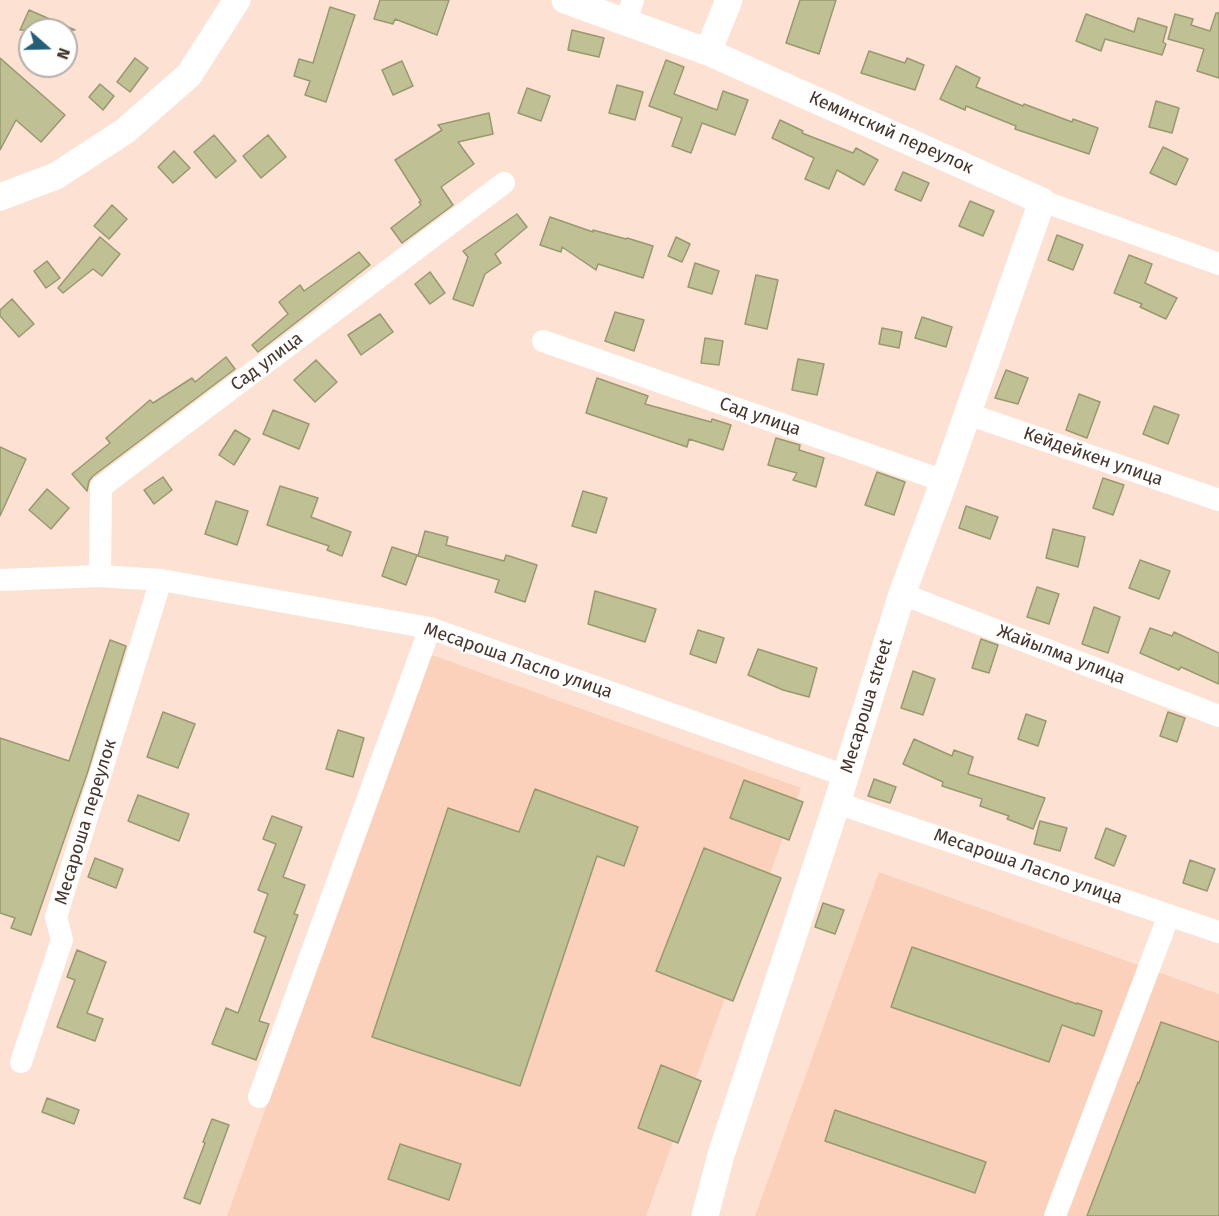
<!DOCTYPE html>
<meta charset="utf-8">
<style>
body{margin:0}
#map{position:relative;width:1219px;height:1216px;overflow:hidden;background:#fde1d3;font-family:"Fira Sans",sans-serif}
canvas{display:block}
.north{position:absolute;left:18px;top:18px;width:60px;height:60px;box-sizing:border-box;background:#fff;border:2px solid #b5aeaa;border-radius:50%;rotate:110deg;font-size:16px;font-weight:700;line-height:24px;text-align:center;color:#45342a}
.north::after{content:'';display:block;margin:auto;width:21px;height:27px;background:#245e77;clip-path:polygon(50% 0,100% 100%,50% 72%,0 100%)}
</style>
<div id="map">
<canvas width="1219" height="1216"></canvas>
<div class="north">N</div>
</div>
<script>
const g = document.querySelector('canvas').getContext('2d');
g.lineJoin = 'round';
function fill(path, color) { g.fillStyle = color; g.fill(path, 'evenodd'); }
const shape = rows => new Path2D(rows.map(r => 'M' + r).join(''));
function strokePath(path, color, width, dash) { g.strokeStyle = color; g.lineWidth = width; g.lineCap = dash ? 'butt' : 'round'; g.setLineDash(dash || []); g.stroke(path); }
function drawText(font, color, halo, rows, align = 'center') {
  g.font = font + ' "Fira Sans",sans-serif'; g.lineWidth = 4.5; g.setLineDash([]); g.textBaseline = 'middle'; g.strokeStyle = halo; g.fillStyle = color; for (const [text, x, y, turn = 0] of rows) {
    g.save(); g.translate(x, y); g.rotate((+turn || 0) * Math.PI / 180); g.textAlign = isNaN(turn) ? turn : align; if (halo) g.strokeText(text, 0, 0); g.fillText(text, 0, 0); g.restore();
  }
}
const built = shape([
 [429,654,801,788,646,1216,227,1216],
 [879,872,1219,994,1219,1216,755,1216]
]);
const building = shape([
 [380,0,449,0,437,35,395,19,393,24,374,19,380,0],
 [800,0,836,0,819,54,786,43,800,0],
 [330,7,355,15,326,102,305,95,310,81,294,76,299,59,313,63,330,7],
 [29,10,75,30,20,30,29,10],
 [1216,13,1219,13,1219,78,1197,71,1204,49,1168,39,1175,14,1193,19,1191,25,1210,31,1216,13],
 [1086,14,1134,32,1138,18,1167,27,1163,42,1166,44,1162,55,1105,39,1101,51,1076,41,1086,14],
 [572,30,604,38,599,57,568,50,572,30],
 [869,51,905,63,907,58,924,65,915,90,861,73,869,51],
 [0,58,65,115,41,142,16,120,0,150,0,58],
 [135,58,148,68,130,92,117,82,135,58],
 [666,60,684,67,674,94,717,110,723,91,748,100,735,135,702,123,691,153,672,146,682,118,649,106,666,60],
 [402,61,413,86,393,95,382,70,402,61],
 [956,66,980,78,976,87,1023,106,1024,104,1072,122,1073,119,1098,128,1089,154,1015,129,1016,126,966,106,965,110,940,99,956,66],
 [100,84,114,96,103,110,89,97,100,84],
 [617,85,643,92,635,120,609,113,617,85],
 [527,88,550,96,541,121,518,113,527,88],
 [1156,101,1179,108,1172,133,1149,127,1156,101],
 [489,113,493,134,458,142,474,164,441,187,453,205,402,243,391,228,421,205,419,202,421,201,395,160,442,130,438,125,489,113],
 [780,120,803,131,802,133,853,153,856,148,878,160,864,185,837,170,829,189,805,179,814,158,772,138,780,120],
 [214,135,236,161,216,178,194,152,214,135],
 [268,135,286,157,261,178,243,156,268,135],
 [1163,147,1188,159,1176,185,1150,173,1163,147],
 [174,151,190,168,173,183,158,167,174,151],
 [903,172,929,183,921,201,895,190,903,172],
 [970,201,994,211,983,236,959,226,970,201],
 [112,205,127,219,109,239,94,226,112,205],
 [517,214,527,227,495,254,501,263,485,274,473,306,453,299,468,257,463,251,517,214],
 [550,217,593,232,593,230,626,239,627,238,653,246,643,278,598,264,596,270,562,247,561,252,540,245,550,217],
 [1057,235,1083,245,1073,270,1048,260,1057,235],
 [100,237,120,254,102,276,93,269,63,293,58,288,100,237],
 [676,237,690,244,682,262,668,256,676,237],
 [359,252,370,265,258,352,252,345,288,314,279,302,300,285,304,291,359,252],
 [1129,255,1152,264,1145,283,1177,298,1166,319,1140,307,1142,304,1114,293,1129,255],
 [47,261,60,278,46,288,34,271,47,261],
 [695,263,719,271,712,294,688,287,695,263],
 [430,272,445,293,430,304,415,284,430,272],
 [756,275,778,280,767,329,745,324,756,275],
 [12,299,34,324,19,337,0,316,0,310,12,299],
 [615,312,644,320,634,351,605,341,615,312],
 [380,314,393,332,361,355,348,335,380,314],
 [922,317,952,327,946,347,915,338,922,317],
 [882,328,902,332,899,348,879,344,882,328],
 [705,338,723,341,719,365,701,363,705,338],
 [226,357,235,369,93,476,89,481,87,491,72,474,110,443,106,438,150,400,153,403,192,378,195,382,226,357],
 [798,359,824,364,817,395,792,390,798,359],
 [316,360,337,382,315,402,294,380,316,360],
 [1006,370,1028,378,1018,404,995,398,1006,370],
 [597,378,648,396,645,404,711,422,712,419,731,425,723,450,689,439,687,447,586,413,597,378],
 [1079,394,1100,402,1087,438,1066,430,1079,394],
 [1154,406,1179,415,1168,444,1143,434,1154,406],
 [273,410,309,424,299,449,263,434,273,410],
 [235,430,250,439,234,465,219,455,235,430],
 [776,438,800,445,799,450,824,458,816,487,793,480,797,473,768,465,776,438],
 [0,447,26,459,0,516,0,447],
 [877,472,905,482,894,515,865,505,877,472],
 [163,477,172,490,154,504,144,490,163,477],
 [1103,478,1124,485,1113,515,1093,508,1103,478],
 [280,486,318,498,311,517,351,532,342,556,327,550,329,546,267,525,280,486],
 [47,489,69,508,51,529,29,510,47,489],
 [583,491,607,498,596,533,572,526,583,491],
 [216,501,248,511,237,545,205,534,216,501],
 [966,506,998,517,990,539,959,528,966,506],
 [1053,529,1085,537,1078,567,1046,558,1053,529],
 [425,531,448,537,446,545,504,561,506,555,537,565,525,602,495,592,499,580,418,556,425,531],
 [392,547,417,555,406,585,382,576,392,547],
 [1140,560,1170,571,1159,599,1129,588,1140,560],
 [1037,587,1059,594,1049,624,1027,617,1037,587],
 [595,591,656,609,645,642,588,624,595,591],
 [1094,607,1120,617,1108,653,1082,644,1094,607],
 [1150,628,1172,636,1174,632,1219,653,1219,684,1181,667,1179,670,1140,653,1150,628],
 [698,630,724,638,716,663,690,654,698,630],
 [981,639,998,645,989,673,972,668,981,639],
 [110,640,126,646,87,774,31,935,11,928,15,918,0,913,0,738,69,761,110,640],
 [758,649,817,668,809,697,783,690,748,675,758,649],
 [913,671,935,679,923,715,901,708,913,671],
 [163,712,195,724,178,768,147,757,163,712],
 [1168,712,1185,718,1177,742,1160,736,1168,712],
 [1026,714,1046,721,1038,746,1018,739,1026,714],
 [338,730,364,738,353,777,326,769,338,730],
 [914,739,952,756,954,750,973,757,968,774,1045,798,1033,829,1007,819,1009,816,980,806,982,799,942,786,943,782,903,764,914,739],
 [874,779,896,787,890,803,868,796,874,779],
 [744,780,803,802,789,840,730,818,744,780],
 [535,789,638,827,624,866,597,856,520,1086,372,1037,448,808,519,832,535,789],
 [138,795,189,814,179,841,128,821,138,795],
 [272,816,302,827,283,877,305,885,294,914,298,915,259,1021,269,1024,256,1060,212,1044,226,1008,238,1013,266,937,254,932,268,894,258,890,276,844,263,839,272,816],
 [1040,821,1067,828,1060,851,1034,844,1040,821],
 [1106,828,1126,836,1114,866,1095,858,1106,828],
 [704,848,781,878,733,1001,656,971,704,848],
 [95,858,123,869,116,888,88,877,95,858],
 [1190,860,1215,869,1207,891,1183,883,1190,860],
 [823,903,844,910,835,934,815,927,823,903],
 [912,947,1077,1004,1077,1003,1102,1011,1094,1036,1062,1025,1049,1062,891,1007,912,947],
 [77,950,106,962,87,1013,103,1019,95,1041,57,1027,75,980,67,977,77,950],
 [1161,1022,1219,1042,1219,1216,1087,1216,1138,1082,1139,1083,1161,1022],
 [661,1065,701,1081,678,1143,638,1128,661,1065],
 [47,1098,79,1110,74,1124,42,1112,47,1098],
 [835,1110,986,1162,975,1193,825,1141,835,1110],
 [212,1119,229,1125,200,1204,184,1198,205,1143,203,1142,212,1119],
 [400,1144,461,1164,449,1200,388,1179,400,1144]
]);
const minor = shape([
 [626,22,633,0],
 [1042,201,1219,264],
 [543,341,944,481],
 [968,414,1219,500],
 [100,576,101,487,504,183],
 [0,580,100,576,161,580,430,628,846,776],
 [902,594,1219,716],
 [837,803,1219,932],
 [21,1062,62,940,56,917,161,580],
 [259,1097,430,628],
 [1055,1216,1169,915]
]);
const tertiary = shape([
 [565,0,708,52,1042,201,944,481,902,594,837,803,721,1155,705,1216],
 [708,52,729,0],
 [0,197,56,176,125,131,189,75,237,0]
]);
const streetNames = [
 ["Кеминский переулок",891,133,24],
 ["Сад улица",267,362,-37],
 ["Сад улица",760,417,19],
 ["Кейдейкен улица",1093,457,19],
 ["Жайылма улица",1061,655,21],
 ["Месароша Ласло улица",518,661,19],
 ["Месароша street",867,706,-73],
 ["Месароша переулок",86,822,-73],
 ["Месароша Ласло улица",1028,867,19]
];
fill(built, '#fcd1bb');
fill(building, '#bfc093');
strokePath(building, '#98996e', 1.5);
strokePath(minor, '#fff', 22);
strokePath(tertiary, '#fff', 27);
drawText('18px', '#45342a', '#fff', streetNames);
</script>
